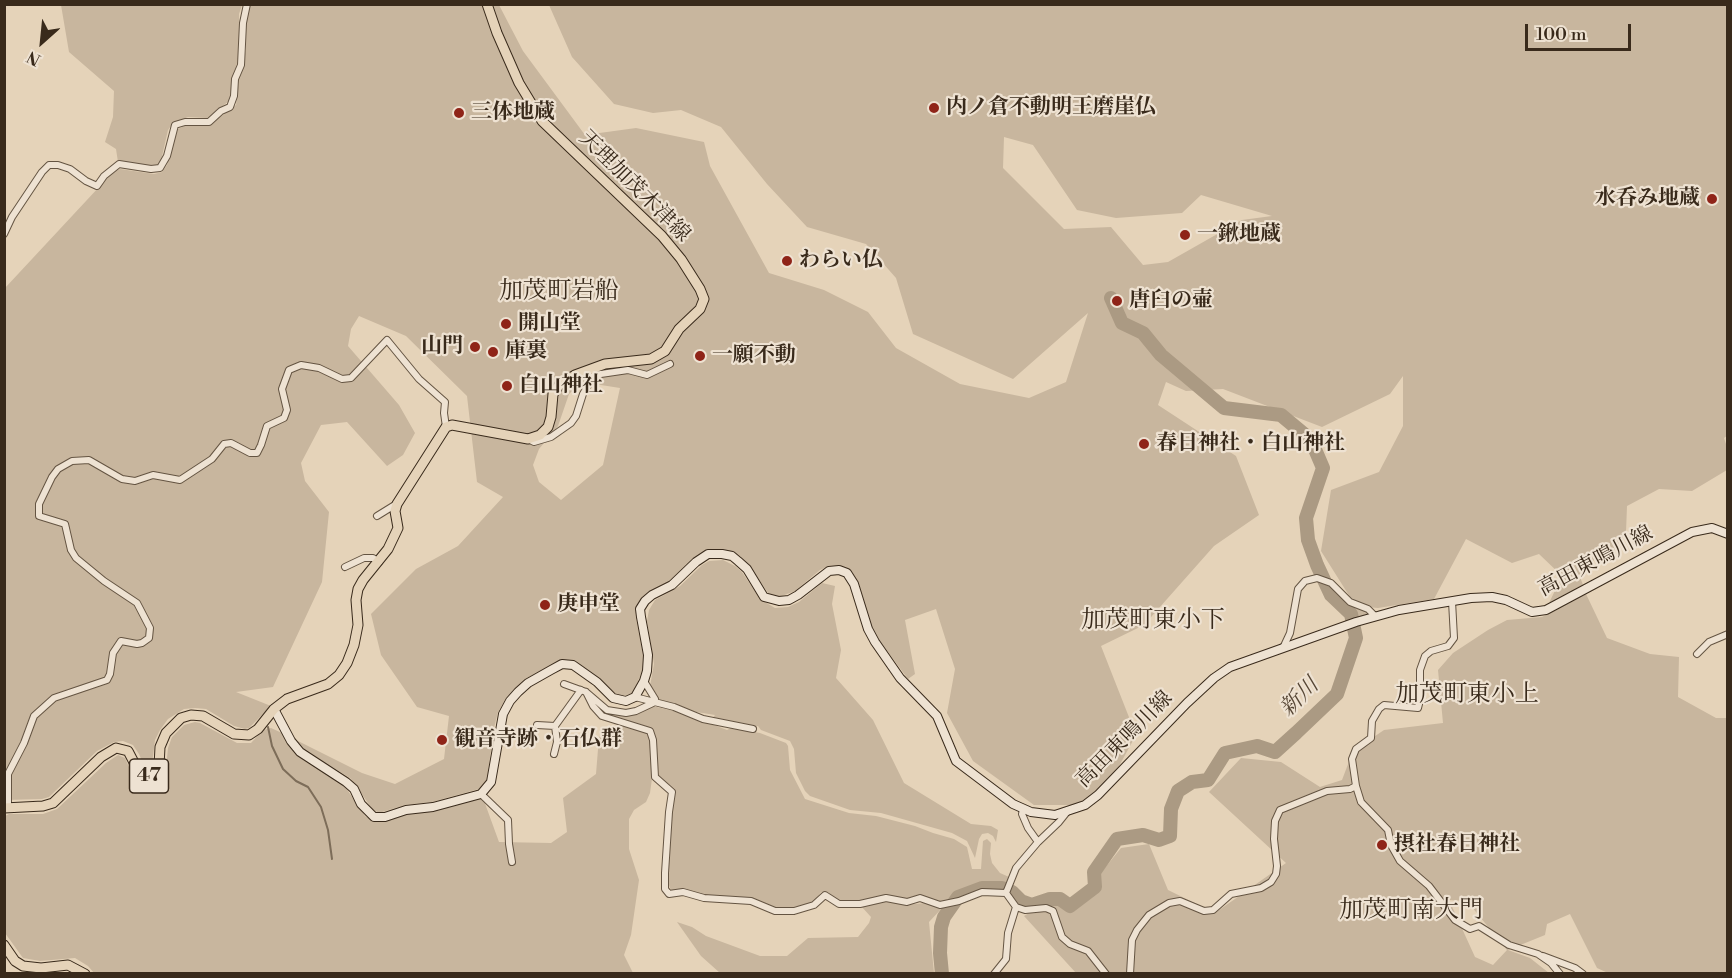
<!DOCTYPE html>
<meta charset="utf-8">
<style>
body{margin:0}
#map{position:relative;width:1732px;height:978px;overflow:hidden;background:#e5d3b9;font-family:"Libre Bodoni",serif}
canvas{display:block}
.frame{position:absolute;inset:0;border:6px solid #392a1b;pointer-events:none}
.north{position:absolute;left:12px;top:12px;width:60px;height:60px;-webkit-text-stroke:4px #eee2d2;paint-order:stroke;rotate:207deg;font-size:16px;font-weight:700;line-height:24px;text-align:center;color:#392a1b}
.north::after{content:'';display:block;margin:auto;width:21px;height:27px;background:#392a1b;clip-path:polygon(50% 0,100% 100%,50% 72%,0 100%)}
.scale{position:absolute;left:1525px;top:24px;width:106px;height:27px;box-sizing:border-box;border:3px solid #392a1b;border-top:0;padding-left:8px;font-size:18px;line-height:21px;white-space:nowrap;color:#392a1b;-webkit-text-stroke:4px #eee2d2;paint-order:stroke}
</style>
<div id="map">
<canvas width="1732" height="978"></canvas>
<div class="frame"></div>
<div class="north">N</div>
<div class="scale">100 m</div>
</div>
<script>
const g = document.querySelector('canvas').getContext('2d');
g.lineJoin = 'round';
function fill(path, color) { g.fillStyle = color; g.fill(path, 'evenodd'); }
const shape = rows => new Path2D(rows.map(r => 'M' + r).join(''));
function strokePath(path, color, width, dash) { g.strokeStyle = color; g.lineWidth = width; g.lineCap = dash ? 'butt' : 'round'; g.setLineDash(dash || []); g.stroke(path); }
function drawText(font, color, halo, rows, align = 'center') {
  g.font = font + ' "Libre Bodoni","Noto Serif JP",serif'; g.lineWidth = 4.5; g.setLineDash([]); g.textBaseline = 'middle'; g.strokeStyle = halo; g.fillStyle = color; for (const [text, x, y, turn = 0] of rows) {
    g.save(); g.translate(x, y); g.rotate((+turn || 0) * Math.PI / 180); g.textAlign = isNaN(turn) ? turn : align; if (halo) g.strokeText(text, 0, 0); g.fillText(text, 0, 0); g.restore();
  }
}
const green = shape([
 [61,5,242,5,239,14,240,49,229,101,207,118,188,117,173,123,168,130,160,165,154,167,118,162,116,149,105,142,113,117,114,91,69,52],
 [250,5,499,5,523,51,585,135,636,128,704,142,710,166,769,273,824,290,868,312,896,348,960,384,1029,398,1066,382,1088,313,1013,379,913,334,896,278,866,244,807,227,767,184,721,127,681,110,653,113,614,104,572,57,549,5,1727,5,1728,435,1724,438,1727,447,1727,470,1692,491,1659,489,1627,506,1626,532,1614,552,1583,565,1580,577,1583,585,1549,603,1562,576,1539,554,1512,563,1466,539,1434,599,1378,608,1367,607,1350,597,1321,551,1331,490,1379,472,1403,426,1403,376,1390,394,1322,427,1223,389,1186,391,1166,382,1158,405,1236,456,1259,515,1214,546,1144,625,1101,646,1136,735,1118,768,1095,792,1083,801,1072,805,1034,805,973,761,947,713,955,669,936,609,905,620,915,674,908,679,879,640,872,627,858,582,850,569,840,566,828,566,820,570,795,591,779,597,768,593,750,566,741,557,734,552,722,549,707,549,693,559,670,581,649,591,642,598,636,608,636,618,643,655,643,670,632,694,619,696,575,660,561,660,525,679,506,698,498,712,494,728,487,780,479,789,432,802,405,805,379,813,372,809,357,787,350,778,303,749,296,740,362,773,395,784,444,759,449,716,417,707,381,655,371,614,416,569,458,546,503,497,477,482,467,396,406,336,359,316,351,329,348,346,399,405,415,433,403,455,387,466,347,422,321,425,301,463,305,481,329,512,322,582,273,687,236,692,271,706,249,728,245,729,234,726,206,709,195,708,184,709,168,719,160,730,155,740,152,764,149,768,145,768,139,754,133,745,123,741,114,742,97,751,49,797,42,799,5,800,5,288,113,172,120,169,154,174,162,172,167,165,178,129,189,124,210,125,236,105,239,78,246,50,246,15],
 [1004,137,1033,145,1077,210,1116,218,1182,213,1201,195,1272,216,1242,220,1168,262,1143,265,1111,227,1064,229,1003,168],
 [582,382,620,388,603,465,561,500,539,482,533,465,539,449,558,426,569,394],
 [723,560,735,566,742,572,760,599,775,608,788,607,799,602,822,583,835,586,832,604,841,650,836,678,873,720,904,783,971,824,991,826,998,830,996,842,993,836,988,833,982,834,979,839,975,858,967,841,952,833,881,813,850,810,810,796,805,791,796,773,794,749,790,741,761,730,758,726,753,727,712,719,715,715,690,711,658,701,650,686,654,664,647,621,649,610,655,600,680,586,702,565,709,561],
 [1323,584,1334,591,1349,605,1369,613,1349,621,1328,599,1323,592],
 [1586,594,1607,638,1650,654,1679,657,1678,697,1716,718,1727,718,1727,973,1608,973,1597,968,1570,914,1547,924,1545,935,1508,950,1530,958,1549,973,1076,973,1024,916,1054,898,1071,910,1121,848,1149,844,1168,890,1215,913,1286,863,1209,792,1241,758,1281,762,1320,787,1342,780,1353,751,1384,730,1443,723,1438,670,1453,653,1488,630,1507,620,1542,617],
 [1449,900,1467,901,1507,950,1493,965,1475,957],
 [652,706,683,713,727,730,731,728,760,733,786,743,788,746,790,770,805,799,849,813,876,816,915,826,933,833,954,839,967,847,972,869,981,869,983,841,987,839,991,843,990,854,992,863,1000,873,1009,877,1004,890,942,902,918,895,906,899,840,902,828,892,821,892,813,903,780,910,750,899,711,898,671,891,667,879,668,855,675,789,659,776,654,734,646,726,607,716,598,707,608,713,623,716,638,713],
 [195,722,200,723,237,743,251,743,263,730,271,728,282,733,287,744,297,755,344,785,365,816,373,821,386,821,407,814,483,798,499,842,551,843,567,832,563,798,596,774,599,737,621,726,644,731,650,738,654,764,650,793,646,802,634,810,629,819,629,849,639,880,631,935,624,955,633,973,94,973,88,966,75,958,40,961,23,958,5,933,5,816,9,814,43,814,57,809,106,763,118,755,125,758,133,776,139,781,149,783,157,781,164,773,166,768,168,748,172,737,184,725],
 [884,901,905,905,925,903,943,907,929,922,934,973,720,973,701,956,677,922,692,927,706,936,760,956,787,956,808,938,858,937,869,923,871,917,861,906]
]);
const stream = shape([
 [268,727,272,746,283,769,296,781,308,787,321,807,328,830,332,859]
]);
const river = shape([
 [942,974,940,953,941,927,944,917,958,897,982,888,1002,888,1012,892,1021,901,1032,905,1050,899,1060,899,1070,906,1095,887,1094,872,1117,839,1143,835,1159,840,1170,836,1171,809,1178,791,1192,782,1208,780,1225,753,1257,746,1275,752,1296,733,1337,694,1356,638,1351,614,1331,595,1317,565,1308,540,1306,518,1323,468,1311,440,1281,415,1224,408,1161,355,1143,333,1122,323,1111,298]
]);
const minor = shape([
 [4,234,12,217,42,172,49,165,58,165,70,169,86,181,97,186,104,176,119,164,151,169,160,168,167,156,175,125,185,122,209,122,221,111,230,107,234,96,235,79,241,65,243,23,247,4],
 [528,439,534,442,551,437,571,423,576,416,583,394,594,375,628,370,647,375,670,364],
 [377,516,398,503],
 [345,567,364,558,373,558,379,562],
 [1452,601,1454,638,1448,646,1431,651,1425,656,1420,670,1420,700,1418,708,1384,705,1379,709,1372,721,1371,738,1356,749,1352,759,1356,786,1361,802,1388,830,1391,845,1400,861,1429,886,1455,920,1470,929,1479,926,1509,945,1538,954,1551,963,1560,974],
 [1283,648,1290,633,1298,589,1305,581,1317,578,1331,583,1350,602,1368,609,1375,616],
 [1697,654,1709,642,1728,634],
 [564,684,586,692,607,710,626,713,636,711,653,703,655,699,644,681],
 [586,692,593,706,602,716,650,731,653,740,655,777,672,792,669,812,665,873,665,889,669,894,683,892,704,898,751,901,775,911,794,911,814,905,825,895,839,904,860,904,886,898,907,902,920,898,940,905,959,901,982,892,1006,893,1016,907,1025,910,1046,908,1053,911,1062,937,1070,944,1088,951,1106,974],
 [635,697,674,707,703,719,753,729],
 [537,725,555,726,581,690],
 [554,754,557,742,555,726],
 [481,794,508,820,509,844,512,862],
 [8,806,8,774,24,743,34,716,54,698,107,680,110,674,113,653,121,641,137,644,142,643,149,638,150,628,137,603,104,581,76,558,71,550,65,524,39,516,39,504,52,477,58,469,72,461,89,460,122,479,135,481,153,475,180,480,212,459,224,444,231,443,250,453,257,453,261,445,267,426,284,418,287,410,282,389,289,370,301,365,319,368,342,379,351,378,387,340,419,379,445,402,444,413,446,427],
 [1023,809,1022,814,1028,828,1038,842],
 [1006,893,1016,868,1038,842,1059,822,1067,812],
 [1543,956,1575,968,1583,974],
 [994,974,1006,959,1008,933,1016,907],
 [1130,974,1132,940,1137,930,1149,915,1169,903,1180,901,1204,911,1213,910,1231,894,1261,888,1271,882,1276,874,1277,866,1274,839,1275,821,1280,810,1327,791,1350,789,1356,786]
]);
const secondary = shape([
 [274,709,291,741,300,752,346,782,354,789,361,804,374,817,385,817,406,810,433,807,481,794,491,782,503,714,510,701,518,692,528,683,551,670,562,664,573,665,597,682,613,698,626,701,635,697,644,681,647,671,648,655,641,617,640,609,645,601,652,595,672,585,696,562,708,554,722,554,732,556,738,561,747,569,764,597,779,601,789,600,798,595,829,571,839,570,847,573,854,584,868,629,875,642,900,678,937,716,956,761,1013,804,1031,812,1055,815,1085,805,1098,795,1187,703,1214,678,1230,667,1356,622,1399,610,1471,598,1492,597,1506,600,1532,612,1546,610,1692,532,1712,528,1728,534]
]);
const primary = shape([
 [4,808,43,806,53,803,101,757,116,748,128,751,139,772,145,776,151,775,159,766,160,747,166,733,181,718,191,715,203,716,234,734,249,735,258,729,274,709,287,699,328,684,339,675,347,663,354,645,358,625,356,600,358,589,363,580,388,549,398,528,395,511,397,504,446,427,452,425,528,439,540,435,548,427,551,417,553,394,560,384,575,375,605,364,651,359,665,351,679,329,700,309,704,299,700,289,681,259,662,236,542,121,519,83,497,33,487,4],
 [4,945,15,961,23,966,41,968,68,965,85,974]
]);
const markers = [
 [934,108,6,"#8f2418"],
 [459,113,6,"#8f2418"],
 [1712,199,6,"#8f2418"],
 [1185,235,6,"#8f2418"],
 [787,261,6,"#8f2418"],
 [1117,301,6,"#8f2418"],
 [506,324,6,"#8f2418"],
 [475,347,6,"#8f2418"],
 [493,352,6,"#8f2418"],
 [700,356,6,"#8f2418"],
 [507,386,6,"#8f2418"],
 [1144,444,6,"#8f2418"],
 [545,605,6,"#8f2418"],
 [442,740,6,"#8f2418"],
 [1382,845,6,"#8f2418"]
];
const shields = [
 [149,776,39]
];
const shieldNames = [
 ["47",149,776]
];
const poiNames = [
 ["内ノ倉不動明王磨崖仏",946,108],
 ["三体地蔵",471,113],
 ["水呑み地蔵",1700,199,"right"],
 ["一鍬地蔵",1197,235],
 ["わらい仏",799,261],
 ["唐臼の壷",1129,301],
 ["開山堂",518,324],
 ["山門",463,347,"right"],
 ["庫裏",505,352],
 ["一願不動",712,356],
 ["白山神社",519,386],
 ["春日神社・白山神社",1156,444],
 ["庚申堂",557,605],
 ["観音寺跡・石仏群",454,740],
 ["摂社春日神社",1394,845]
];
const streetNames = [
 ["天理加茂木津線",634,187,45],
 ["高田東鳴川線",1596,562,-28],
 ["高田東鳴川線",1125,740,-45]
];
const waterNames = [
 ["新川",1300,698,-45]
];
const quarterNames = [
 ["加茂町岩船",559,292],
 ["加茂町東小下",1153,621],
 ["加茂町東小上",1467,695],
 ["加茂町南大門",1411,911]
];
fill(green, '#c8b69e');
strokePath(stream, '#7d6d59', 2);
strokePath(river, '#ab9a83', 14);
strokePath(minor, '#645442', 8);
strokePath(secondary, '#392a1b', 10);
strokePath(primary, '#392a1b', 11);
strokePath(minor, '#eee2d2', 6);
strokePath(secondary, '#eee2d2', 8);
strokePath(primary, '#e5d3b9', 9);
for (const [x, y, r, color] of markers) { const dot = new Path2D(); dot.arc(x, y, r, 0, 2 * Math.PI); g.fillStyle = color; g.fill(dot); strokePath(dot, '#eee2d2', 2); }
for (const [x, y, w] of shields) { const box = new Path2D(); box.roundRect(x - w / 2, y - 17, w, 34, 4.5); g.fillStyle = '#eee2d2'; g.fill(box); strokePath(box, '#392a1b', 1.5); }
drawText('bold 20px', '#392a1b', null, shieldNames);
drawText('bold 21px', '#392a1b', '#eee2d2', poiNames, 'left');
drawText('21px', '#392a1b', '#eee2d2', streetNames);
drawText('italic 22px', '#564635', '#eee2d2', waterNames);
drawText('24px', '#392a1b', '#eee2d2', quarterNames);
</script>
